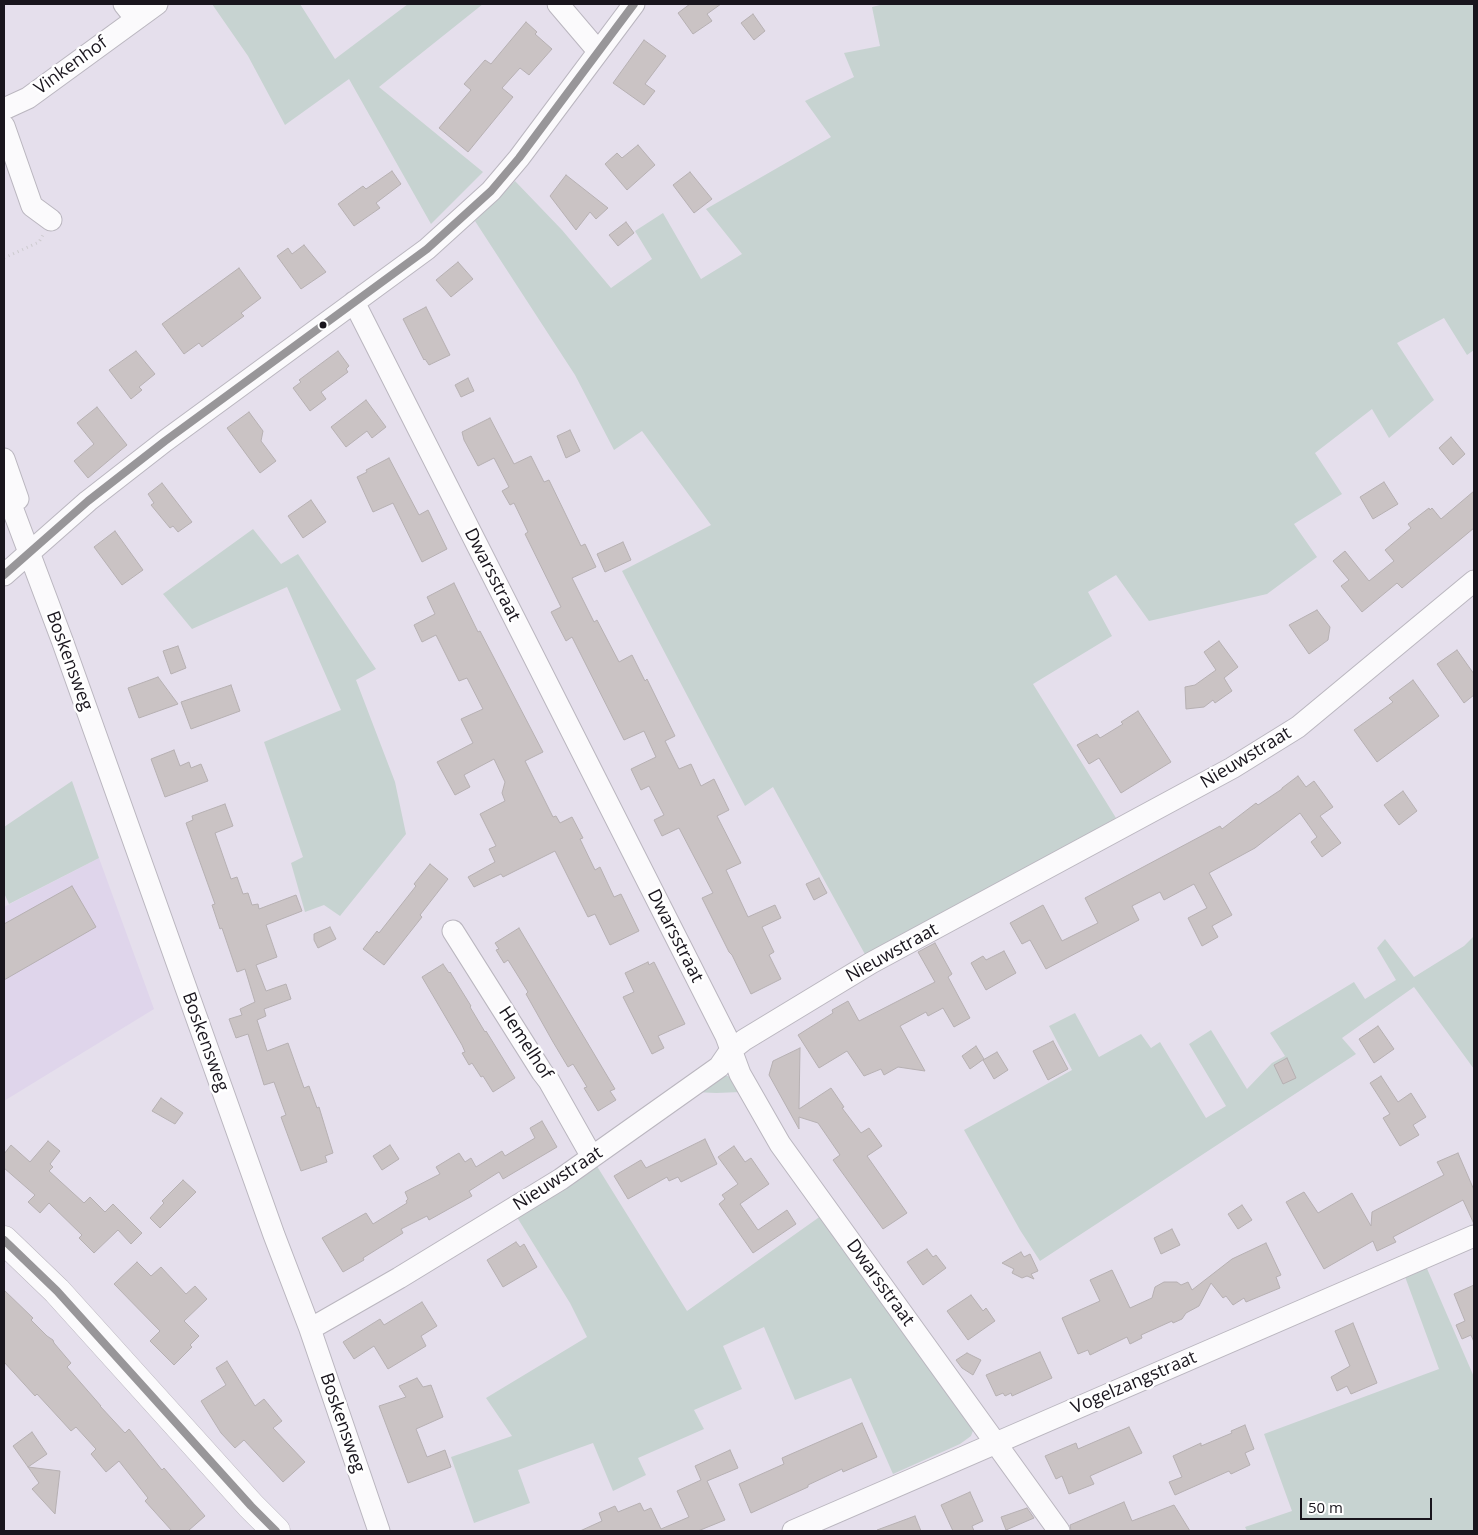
<!DOCTYPE html>
<style>
body{margin:0}
#map{position:relative;width:1478px;height:1535px;overflow:hidden;background:#e5dfec;font-family:"Open Sans",sans-serif}
canvas{display:block}
.frame{position:absolute;inset:0;border:5px solid #19151d;pointer-events:none}
.scale{position:absolute;left:1300px;top:1498px;width:132px;height:22px;box-sizing:border-box;border:2px solid #19151d;border-top:0;padding-left:6px;font-size:15px;line-height:18px;white-space:nowrap;color:#19151d;-webkit-text-stroke:4px #fff;paint-order:stroke}
</style>
<div id="map">
<canvas width="1478" height="1535"></canvas>
<div class="frame"></div>
<div class="scale">50 m</div>
</div>
<script>
const g = document.querySelector('canvas').getContext('2d');
g.lineJoin = 'round';
function fill(path, color) { g.fillStyle = color; g.fill(path, 'evenodd'); }
const shape = rows => new Path2D(rows.map(r => 'M' + r).join(''));
function strokePath(path, color, width, dash) { g.strokeStyle = color; g.lineWidth = width; g.lineCap = dash ? 'butt' : 'round'; g.setLineDash(dash || []); g.stroke(path); }
function drawText(font, color, halo, rows, align = 'center') {
  g.font = font + ' "Open Sans",sans-serif'; g.lineWidth = 5; g.setLineDash([]); g.textBaseline = 'middle'; g.strokeStyle = halo; g.fillStyle = color; for (const [text, x, y, turn = 0] of rows) {
    g.save(); g.translate(x, y); g.rotate((+turn || 0) * Math.PI / 180); g.textAlign = isNaN(turn) ? turn : align; if (halo) g.strokeText(text, 0, 0); g.fillText(text, 0, 0); g.restore();
  }
}
const built = shape([
 [99,858,154,1009,4,1101,4,907]
]);
const green = shape([
 [212,4,300,4,335,59,408,4,483,4,379,87,483,172,431,224,349,79,285,125,248,56],
 [884,4,1474,4,1474,350,1467,355,1444,318,1397,343,1434,400,1389,438,1372,409,1315,453,1342,494,1294,524,1317,557,1267,594,1149,621,1116,575,1088,592,1112,636,1033,684,1116,818,867,958,773,787,745,806,622,571,711,525,642,431,614,450,575,375,475,221,515,181,562,230,611,288,652,259,635,231,663,213,701,279,742,254,706,209,831,137,805,101,854,77,844,53,880,46,872,7],
 [253,529,281,564,298,554,376,669,356,680,395,782,406,834,340,916,324,905,305,912,291,863,303,857,264,742,341,710,287,587,192,629,163,594],
 [72,781,99,858,9,904,4,893,4,827],
 [1474,936,1474,1069,1414,987,1342,1038,1356,1054,1040,1261,1020,1230,964,1130,1072,1070,1049,1026,1075,1013,1099,1057,1141,1034,1151,1048,1160,1042,1206,1118,1226,1106,1189,1044,1211,1030,1247,1089,1272,1063,1285,1056,1270,1033,1354,982,1365,999,1396,980,1377,948,1385,939,1414,977,1464,946],
 [724,1075,731,1077,741,1092,716,1093,695,1092],
 [595,1163,687,1311,825,1213,974,1428,971,1436,960,1444,893,1474,851,1378,795,1400,764,1327,723,1346,742,1389,694,1410,704,1429,638,1458,646,1475,613,1491,593,1443,518,1470,530,1503,474,1523,451,1457,512,1436,486,1398,587,1337,570,1303,515,1214],
 [1425,1264,1474,1377,1474,1531,1247,1531,1245,1527,1292,1511,1264,1434,1439,1369,1404,1274]
]);
const building = shape([
 [690,4,721,4,707,14,712,21,693,34,678,13,690,4],
 [753,14,765,31,754,40,741,23,753,14],
 [526,22,537,32,535,34,552,49,529,75,520,68,502,88,513,97,468,152,439,128,471,90,464,84,485,60,491,64,526,22],
 [644,40,666,56,645,84,655,91,644,105,613,83,644,40],
 [638,145,655,165,627,190,605,164,617,153,622,158,638,145],
 [392,171,401,184,376,203,380,208,354,226,338,204,363,186,366,189,392,171],
 [690,172,712,199,694,213,673,185,690,172],
 [566,175,608,208,596,219,590,212,576,230,550,196,566,175],
 [626,222,634,233,618,246,609,235,626,222],
 [304,245,326,272,301,289,277,256,288,248,292,254,304,245],
 [458,262,473,279,451,297,436,280,458,262],
 [239,268,261,298,241,313,244,316,202,347,199,343,184,354,162,324,239,268],
 [426,307,450,355,429,365,425,359,424,360,403,319,426,307],
 [136,351,155,374,139,387,142,390,131,399,109,370,136,351],
 [338,351,349,366,346,369,348,372,321,392,326,399,310,411,293,388,301,382,299,380,338,351],
 [468,378,474,391,461,397,455,385,468,378],
 [366,400,386,427,372,438,367,431,346,447,331,427,366,400],
 [97,407,127,445,88,478,74,461,94,444,77,423,97,407],
 [249,412,263,431,261,441,276,461,260,473,227,428,249,412],
 [490,418,514,464,531,456,544,482,549,480,581,546,585,544,596,567,572,578,594,622,597,620,619,662,632,655,645,681,647,679,675,736,665,741,679,769,691,764,701,786,714,779,729,810,717,816,741,863,726,870,748,917,775,905,781,918,762,927,774,952,769,955,781,979,751,994,732,955,729,952,702,898,713,893,679,828,662,836,654,820,664,815,649,786,641,790,631,769,656,757,644,731,624,740,572,637,566,641,551,612,561,607,525,534,528,532,514,503,510,505,502,491,509,487,494,458,478,466,464,440,462,432,490,418],
 [570,430,580,451,566,458,557,436,570,430],
 [1451,437,1465,454,1453,465,1439,448,1451,437],
 [389,458,419,515,428,510,447,549,422,562,393,503,373,512,357,477,367,472,366,470,389,458],
 [1384,482,1398,504,1373,519,1360,497,1384,482],
 [162,483,192,522,178,532,173,526,170,528,151,505,154,503,148,494,162,483],
 [1474,491,1474,528,1402,588,1397,583,1362,612,1341,586,1349,580,1333,561,1345,551,1369,581,1394,561,1385,550,1411,528,1408,524,1429,508,1430,510,1432,508,1441,519,1474,491],
 [311,500,326,522,303,538,288,516,311,500],
 [115,531,143,570,122,585,94,547,115,531],
 [623,542,631,560,605,572,597,554,623,542],
 [454,583,478,632,480,631,543,752,525,761,553,817,556,816,560,823,572,817,583,838,580,839,595,870,600,867,614,897,621,894,639,931,610,945,595,914,588,917,555,851,503,877,501,874,474,887,468,877,495,862,489,849,496,846,480,814,505,801,502,793,505,782,494,759,464,775,470,787,455,795,437,762,473,743,461,719,483,709,467,678,459,681,436,635,422,642,414,625,435,614,427,597,454,583],
 [1317,610,1330,627,1328,640,1309,654,1289,625,1317,610],
 [1219,641,1238,667,1224,678,1232,691,1215,703,1213,700,1204,707,1186,709,1185,687,1195,685,1216,670,1204,652,1219,641],
 [178,646,186,668,171,674,163,651,178,646],
 [1457,650,1474,674,1474,695,1464,703,1437,664,1457,650],
 [158,677,178,704,139,718,128,688,158,677],
 [1413,680,1439,716,1377,762,1354,730,1393,702,1389,698,1413,680],
 [231,685,240,711,191,729,181,702,231,685],
 [1138,711,1171,762,1121,793,1099,758,1089,764,1077,745,1097,734,1100,738,1123,724,1121,722,1138,711],
 [174,750,180,766,189,762,191,768,201,764,208,781,165,797,151,759,174,750],
 [1298,776,1306,787,1314,781,1333,807,1320,816,1341,843,1322,857,1311,842,1317,837,1300,813,1255,848,1209,873,1232,915,1212,926,1218,937,1202,946,1188,918,1207,908,1194,884,1164,900,1160,892,1132,906,1139,920,1046,969,1030,940,1022,944,1010,923,1043,905,1062,941,1098,923,1085,898,1220,826,1222,829,1256,803,1258,805,1282,789,1282,788,1298,776],
 [1403,791,1417,811,1399,825,1384,805,1403,791],
 [225,804,233,826,215,833,231,879,237,877,243,894,248,893,252,905,258,904,259,909,296,895,302,911,266,925,277,957,256,965,266,991,286,984,291,999,264,1009,266,1016,257,1020,267,1051,288,1043,304,1088,309,1086,317,1108,319,1107,333,1153,325,1156,327,1162,301,1171,281,1117,286,1115,274,1082,264,1085,248,1034,236,1038,229,1019,242,1015,240,1009,255,1002,245,969,237,972,222,928,220,929,212,905,215,904,186,823,193,820,192,816,225,804],
 [430,864,448,879,420,915,422,917,384,965,363,949,377,931,379,933,416,886,414,884,430,864],
 [819,878,827,893,814,900,806,884,819,878],
 [72,886,96,927,4,980,4,924,72,886],
 [330,927,336,939,318,948,314,940,314,934,330,927],
 [519,928,615,1089,610,1091,616,1100,598,1111,584,1088,587,1087,573,1064,568,1067,553,1042,526,994,528,992,508,960,504,963,496,950,499,949,495,943,519,928],
 [935,943,952,974,948,977,970,1018,954,1027,943,1008,928,1016,926,1012,900,1026,925,1071,898,1067,884,1075,881,1069,864,1076,847,1051,819,1068,798,1035,833,1013,832,1010,848,1001,859,1021,935,982,918,952,935,943],
 [1004,951,1016,973,986,990,971,963,983,956,986,960,1004,951],
 [648,962,649,965,654,962,685,1024,658,1036,664,1048,652,1054,623,997,634,992,625,973,648,962],
 [443,964,449,973,450,972,471,1006,470,1007,485,1032,486,1031,515,1078,493,1092,483,1076,481,1077,472,1063,469,1065,462,1053,465,1052,462,1045,422,977,443,964],
 [1378,1026,1394,1049,1374,1063,1359,1039,1378,1026],
 [1053,1041,1068,1069,1048,1080,1033,1051,1053,1041],
 [976,1046,984,1059,970,1069,962,1056,976,1046],
 [800,1048,799,1109,831,1088,844,1107,842,1108,861,1133,869,1128,882,1146,867,1156,907,1213,883,1229,833,1160,840,1155,818,1123,799,1117,799,1129,769,1075,773,1061,800,1048],
 [997,1052,1008,1070,994,1079,983,1060,997,1052],
 [1287,1058,1296,1078,1283,1084,1274,1065,1287,1058],
 [1381,1076,1398,1102,1411,1093,1426,1117,1413,1125,1419,1135,1400,1146,1383,1118,1390,1114,1370,1083,1381,1076],
 [161,1098,183,1113,175,1124,152,1111,161,1098],
 [542,1121,557,1147,503,1179,499,1172,469,1191,472,1196,429,1220,427,1216,401,1229,403,1233,363,1258,364,1260,343,1272,322,1238,366,1213,373,1224,407,1203,406,1201,408,1199,405,1192,440,1174,436,1167,459,1153,465,1162,471,1158,476,1167,502,1151,505,1156,535,1138,530,1128,542,1121],
 [705,1139,717,1164,681,1182,678,1177,669,1181,667,1177,628,1199,614,1176,641,1160,646,1168,705,1139],
 [48,1141,60,1151,50,1164,53,1167,49,1171,84,1203,90,1197,105,1212,113,1204,142,1233,131,1244,118,1230,94,1253,79,1238,82,1235,49,1203,40,1213,28,1202,35,1195,4,1168,4,1154,11,1145,30,1162,48,1141],
 [390,1145,399,1159,382,1170,373,1156,390,1145],
 [734,1146,745,1162,751,1158,769,1184,740,1204,758,1230,787,1210,796,1224,753,1253,719,1204,725,1199,722,1195,738,1184,718,1157,734,1146],
 [1458,1153,1474,1190,1474,1224,1463,1200,1393,1237,1396,1242,1377,1251,1373,1241,1324,1269,1286,1202,1304,1192,1318,1213,1352,1193,1371,1226,1372,1212,1444,1175,1437,1162,1458,1153],
 [183,1180,196,1192,160,1228,150,1218,164,1203,162,1201,183,1180],
 [1242,1205,1252,1220,1238,1229,1228,1214,1242,1205],
 [1172,1229,1180,1245,1161,1254,1154,1238,1172,1229],
 [516,1242,520,1247,524,1244,537,1267,503,1287,487,1260,516,1242],
 [1266,1243,1281,1275,1276,1277,1280,1288,1246,1302,1244,1298,1233,1305,1226,1296,1223,1298,1211,1283,1199,1306,1186,1313,1182,1319,1173,1323,1172,1321,1141,1335,1142,1338,1130,1344,1127,1337,1090,1355,1088,1350,1078,1354,1062,1318,1100,1301,1090,1280,1112,1270,1130,1308,1152,1298,1155,1287,1164,1282,1177,1282,1181,1285,1188,1282,1192,1290,1232,1259,1266,1243],
 [927,1249,933,1257,936,1255,946,1268,923,1285,907,1262,927,1249],
 [1021,1252,1024,1257,1030,1254,1038,1271,1031,1274,1034,1279,1027,1276,1022,1278,1012,1273,1014,1269,1002,1263,1021,1252],
 [137,1262,151,1276,161,1267,186,1294,195,1286,207,1299,184,1321,199,1336,190,1345,192,1347,174,1365,150,1341,160,1331,114,1284,137,1262],
 [1474,1285,1474,1342,1471,1335,1462,1339,1456,1325,1465,1321,1454,1294,1474,1285],
 [4,1290,33,1318,31,1320,47,1336,53,1340,54,1343,71,1363,67,1367,101,1406,100,1406,125,1433,129,1429,162,1470,164,1468,205,1516,188,1531,172,1531,145,1501,148,1498,119,1461,106,1472,91,1454,96,1449,76,1427,71,1431,37,1394,35,1396,4,1362,4,1290],
 [971,1295,983,1311,986,1308,995,1321,968,1340,947,1311,971,1295],
 [422,1302,437,1326,421,1336,426,1346,388,1369,374,1346,354,1359,343,1342,380,1319,384,1325,422,1302],
 [1353,1323,1377,1383,1351,1394,1347,1386,1337,1391,1331,1377,1350,1366,1335,1331,1353,1323],
 [1040,1352,1052,1378,1012,1396,1011,1393,1005,1396,1003,1393,996,1396,986,1375,1040,1352],
 [967,1353,981,1360,973,1375,962,1368,956,1360,967,1353],
 [227,1361,255,1406,264,1399,282,1421,273,1428,305,1462,283,1482,244,1440,235,1448,221,1433,201,1401,226,1385,216,1368,227,1361],
 [417,1378,423,1387,431,1385,443,1417,416,1429,427,1457,445,1450,451,1467,408,1483,379,1406,406,1397,399,1386,417,1378],
 [862,1423,877,1457,843,1472,842,1469,808,1485,808,1487,751,1513,739,1484,784,1464,782,1458,862,1423],
 [1245,1425,1254,1449,1245,1453,1250,1465,1231,1474,1229,1471,1175,1495,1169,1482,1182,1477,1173,1456,1201,1443,1201,1446,1232,1433,1231,1431,1245,1425],
 [1129,1427,1142,1453,1090,1476,1094,1484,1069,1494,1062,1476,1056,1479,1045,1456,1076,1443,1078,1449,1129,1427],
 [32,1432,47,1454,28,1467,13,1446,32,1432],
 [730,1450,738,1468,707,1481,725,1520,698,1531,580,1531,602,1521,599,1513,615,1506,618,1512,640,1503,644,1511,651,1508,661,1529,689,1517,677,1491,701,1480,695,1466,730,1450],
 [28,1467,60,1471,55,1514,32,1489,39,1483,28,1467],
 [970,1492,983,1521,972,1526,974,1531,953,1531,941,1505,970,1492],
 [1124,1502,1132,1521,1174,1505,1190,1531,1071,1531,1070,1525,1124,1502],
 [1027,1508,1034,1518,1006,1530,1001,1517,1027,1508],
 [915,1516,921,1531,877,1531,877,1530,915,1516]
]);
const path = shape([
 [4,258,39,242,43,235]
]);
const street = shape([
 [124,4,136,19],
 [558,4,598,51],
 [4,109,28,98,157,4],
 [4,126,32,206,51,220],
 [354,302,726,1036,740,1074,780,1144,1059,1531],
 [4,459,18,499],
 [4,486,62,640,274,1235,310,1329,379,1531],
 [4,575,88,501,165,441,427,249,491,191,519,158,634,4],
 [453,931,542,1072,549,1081,592,1157],
 [310,1329,399,1278,561,1179,719,1067,730,1051,744,1040,871,963,1232,768,1298,727,1474,581],
 [793,1531,1474,1236]
]);
const secondary = shape([
 [4,1240,57,1291,251,1506,276,1531]
]);
const bus1 = shape([
 [4,575,88,501,165,441,427,249,491,191,519,158,634,4],
 [4,1240,57,1291,251,1506,276,1531]
]);
const markers = [
 [323,325,4.5,"#19151d"]
];
const streetNames = [
 ["Vinkenhof",71,66,-36],
 ["Dwarsstraat",492,575,63],
 ["Boskensweg",69,661,70],
 ["Nieuwstraat",1246,758,-31],
 ["Dwarsstraat",675,936,63],
 ["Nieuwstraat",892,953,-29],
 ["Boskensweg",205,1042,70],
 ["Hemelhof",525,1043,57],
 ["Nieuwstraat",558,1179,-33],
 ["Dwarsstraat",880,1283,54],
 ["Vogelzangstraat",1134,1383,-23],
 ["Boskensweg",342,1423,71]
];
fill(built, '#dfd5eb');
fill(green, '#c7d3d1');
fill(building, '#cac3c4');
strokePath(building, '#b6b0b2', 1);
strokePath(street, '#bab6bf', 23);
strokePath(secondary, '#bab6bf', 29);
strokePath(path, '#cdcbcf', 3, [1, 4]);
strokePath(street, '#fbfafc', 21);
strokePath(secondary, '#fbfafc', 28);
strokePath(bus1, '#989699', 8);
for (const [x, y, r, color] of markers) { const dot = new Path2D(); dot.arc(x, y, r, 0, 2 * Math.PI); g.fillStyle = color; g.fill(dot); strokePath(dot, '#fff', 2); }
drawText('18px', '#19151d', '#fff', streetNames);
</script>
